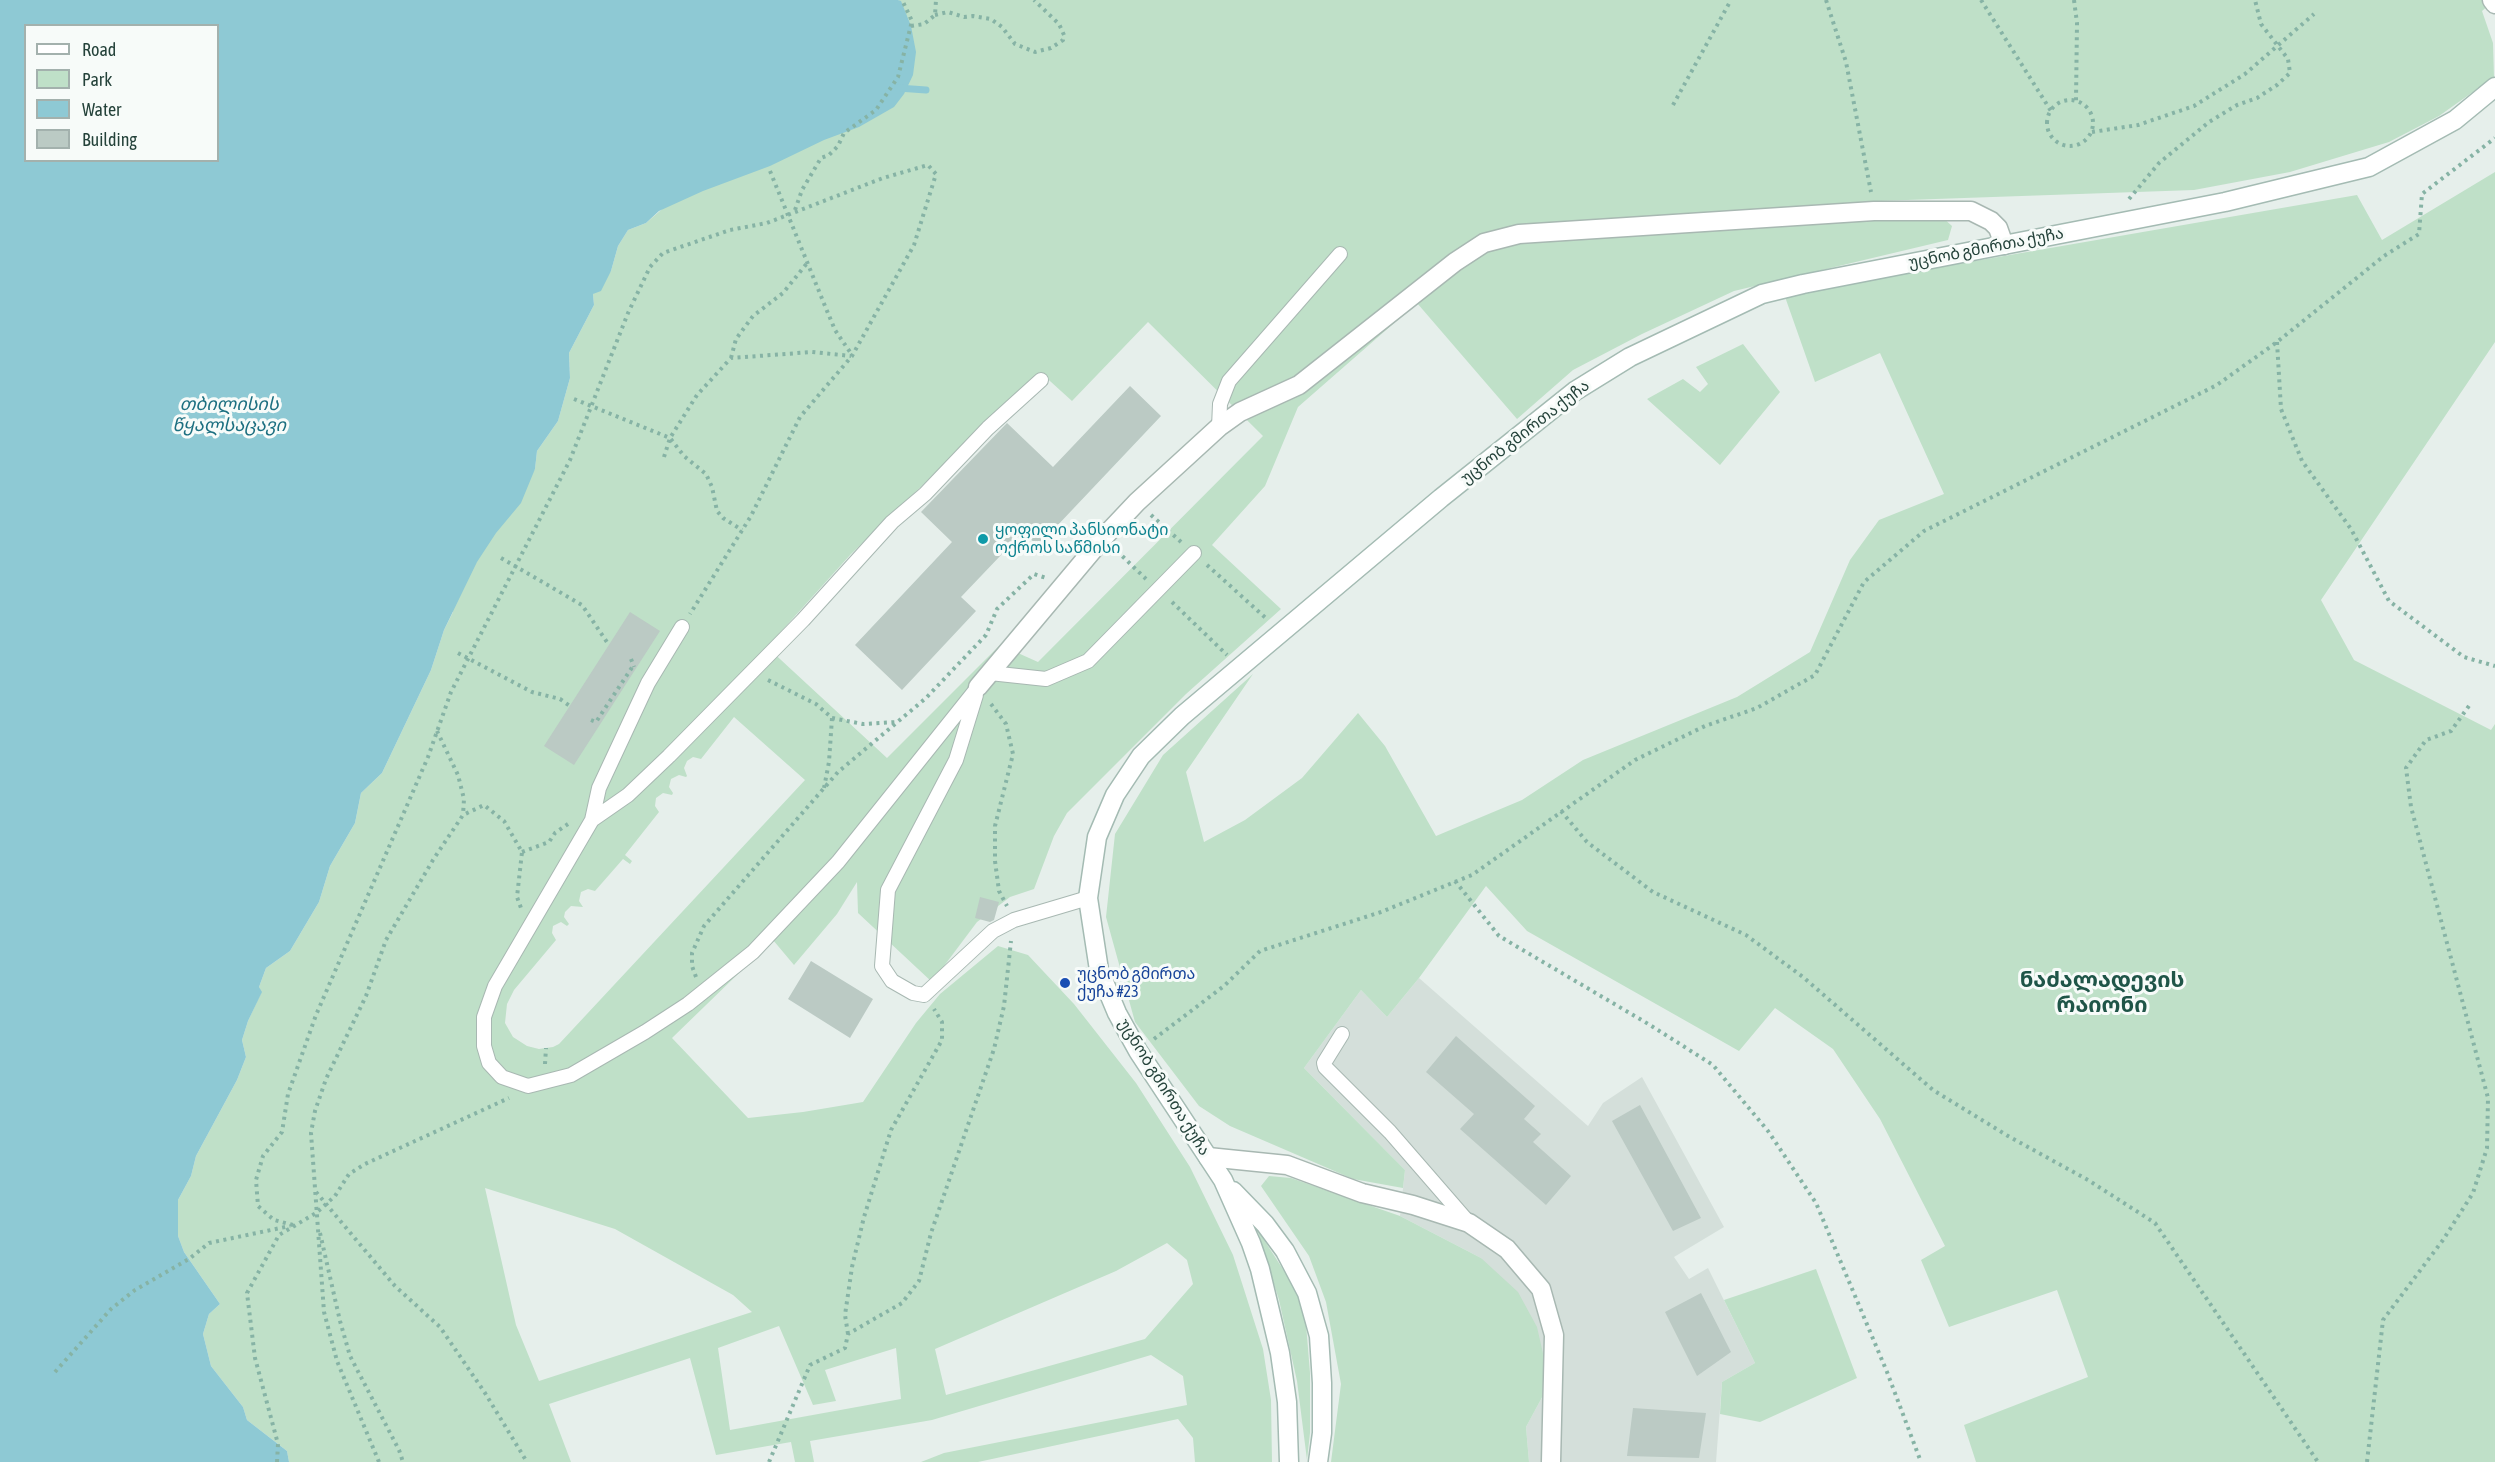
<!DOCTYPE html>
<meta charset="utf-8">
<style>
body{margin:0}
#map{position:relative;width:2495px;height:1462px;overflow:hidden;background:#e6efeb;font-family:"Asap Condensed",sans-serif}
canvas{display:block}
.legend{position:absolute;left:24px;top:24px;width:195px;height:138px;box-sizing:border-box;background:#f7fbf9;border:2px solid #a3b1ad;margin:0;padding:8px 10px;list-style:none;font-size:18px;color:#24423a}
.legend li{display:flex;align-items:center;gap:12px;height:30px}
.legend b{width:30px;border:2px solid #a3b1ad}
</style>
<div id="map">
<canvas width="2495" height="1462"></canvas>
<ul class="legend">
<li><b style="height:8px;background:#fff"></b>Road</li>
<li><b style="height:16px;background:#bfe0c8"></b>Park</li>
<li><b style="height:16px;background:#8ec9d4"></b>Water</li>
<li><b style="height:16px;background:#bbcac4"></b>Building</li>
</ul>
</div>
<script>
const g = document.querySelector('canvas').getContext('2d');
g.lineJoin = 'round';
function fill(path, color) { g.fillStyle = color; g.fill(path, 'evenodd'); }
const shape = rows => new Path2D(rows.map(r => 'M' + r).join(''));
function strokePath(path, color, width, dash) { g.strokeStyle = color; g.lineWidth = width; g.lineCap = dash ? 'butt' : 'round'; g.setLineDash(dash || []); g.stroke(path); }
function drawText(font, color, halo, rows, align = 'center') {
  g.font = font + ' "Asap Condensed","Noto Sans Georgian",sans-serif'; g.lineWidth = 6; g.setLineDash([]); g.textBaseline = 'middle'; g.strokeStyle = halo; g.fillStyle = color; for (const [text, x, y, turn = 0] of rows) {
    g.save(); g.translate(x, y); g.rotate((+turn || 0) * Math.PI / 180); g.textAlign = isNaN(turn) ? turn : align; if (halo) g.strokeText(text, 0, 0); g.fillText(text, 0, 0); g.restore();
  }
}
const built = shape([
 [1419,978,1588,1126,1603,1103,1642,1077,1724,1227,1674,1257,1689,1279,1708,1268,1755,1363,1722,1382,1716,1462,1529,1462,1526,1427,1546,1390,1481,1258,1400,1216,1405,1170,1304,1068,1361,990,1387,1017]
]);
const green = shape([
 [898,0,2495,0,2482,11,2493,43,2494,77,2439,116,2389,142,2290,172,2194,190,1878,201,1540,224,1941,216,1952,226,1948,240,1734,291,1642,334,1573,370,1517,419,1417,303,1298,407,1265,486,1212,545,1281,609,1186,694,1067,813,1054,836,1034,889,1010,897,977,922,932,982,858,913,857,882,837,914,794,965,773,940,672,1038,748,1118,803,1112,863,1102,916,1023,940,994,998,946,1028,955,1074,1004,1136,1083,1190,1167,1214,1216,1233,1255,1263,1349,1271,1400,1272,1462,1195,1462,1193,1438,1178,1419,978,1462,921,1462,944,1453,1187,1405,1183,1376,1151,1355,932,1420,810,1441,814,1462,795,1462,791,1442,716,1455,690,1358,549,1404,571,1462,289,1462,287,1451,247,1420,243,1407,211,1366,203,1334,209,1314,220,1304,184,1252,178,1236,178,1200,191,1176,196,1156,237,1080,246,1057,242,1040,248,1021,261,993,259,987,266,968,290,951,319,902,330,866,355,823,361,793,382,773,431,670,444,630,453,612,444,606,535,469,537,451,558,421,570,378,569,353,594,305,593,294,611,271,618,246,628,230,646,223,901,2],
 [1148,322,1263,436,1038,662,1000,645,887,758,767,647,851,554,1040,372,1072,401],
 [734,717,805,780,559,1044,553,1047,539,1049,527,1046,513,1037,505,1023,507,1004,514,990,556,940,552,933,553,926,561,922,567,926,569,924,564,917,565,912,571,906,583,907,579,901,581,892,588,889,595,891,623,859,630,864,632,861,625,855,659,812,655,806,656,798,663,793,672,795,673,793,669,787,671,779,679,775,686,777,687,776,684,768,687,761,693,757,701,759],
 [485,1188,615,1229,733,1295,752,1312,539,1381,516,1325],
 [1167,1243,1187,1260,1193,1284,1145,1339,946,1395,935,1349,1116,1271],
 [779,1326,813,1405,836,1401,825,1370,896,1348,901,1399,730,1430,718,1348],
 [2495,172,2495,342,2321,600,2354,660,2491,730,2495,724,2495,1462,1976,1462,1964,1425,2088,1377,2057,1290,1949,1327,1921,1260,1945,1246,1880,1119,1833,1049,1775,1008,1739,1051,1527,931,1486,886,1419,978,1387,1017,1361,990,1304,1068,1405,1170,1403,1188,1353,1179,1230,1126,1199,1106,1135,1022,1106,917,1115,834,1163,755,1253,674,1186,772,1204,842,1245,820,1302,778,1358,713,1385,746,1436,836,1522,800,1583,760,1737,697,1810,652,1850,560,1879,520,1944,494,1880,353,1815,382,1784,294,2357,195,2382,240],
 [1743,344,1780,392,1720,465,1647,399,1683,379,1700,392,1708,384,1696,367],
 [1269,1176,1291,1178,1400,1216,1481,1258,1518,1292,1537,1327,1545,1362,1546,1390,1526,1427,1529,1462,1331,1462,1341,1384,1326,1302,1309,1256,1261,1186],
 [1257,1229,1297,1291,1306,1324,1310,1373,1310,1433,1307,1460,1297,1381,1279,1300],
 [1816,1269,1857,1378,1760,1422,1720,1414,1722,1382,1755,1363,1724,1300]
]);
const water = shape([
 [0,0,898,0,901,1,911,26,916,52,913,75,904,94,894,107,859,127,824,140,770,166,703,191,659,211,646,223,628,230,618,246,611,271,601,291,593,294,594,305,569,353,570,378,558,421,537,451,535,469,521,503,496,533,477,562,444,630,431,670,382,773,361,793,355,823,330,866,319,902,290,951,266,968,259,987,262,992,248,1021,242,1040,246,1057,237,1080,196,1156,191,1176,178,1200,178,1236,184,1252,220,1304,209,1314,203,1334,211,1366,243,1407,247,1420,287,1451,289,1462,0,1462],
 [26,26,218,26,218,160,26,160]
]);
const stream = shape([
 [898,88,926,90]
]);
const building = shape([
 [1130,386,1161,416,1038,546,1023,532,961,597,976,611,902,690,855,645,952,542,921,512,1007,423,1053,467],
 [630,612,660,631,574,765,544,746],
 [980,897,999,902,994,920,990,922,975,918],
 [811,961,873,999,850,1038,788,999],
 [1456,1036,1535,1106,1524,1119,1541,1134,1533,1142,1571,1176,1546,1205,1460,1129,1474,1114,1426,1072],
 [1640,1105,1701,1218,1673,1231,1612,1121],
 [1701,1293,1731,1352,1697,1376,1665,1312],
 [1633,1408,1706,1413,1699,1458,1627,1456]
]);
const path = shape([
 [1826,0,1846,62,1871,192],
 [1981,0,2051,111],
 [2074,0,2077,23,2076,101],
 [935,15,948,12,964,17,973,16,991,19,1002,27,1015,44,1035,52,1051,48,1063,40,1064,35,1059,24,1034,0],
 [911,26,924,24,935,15,936,0],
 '2047 123a23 23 0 1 1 46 0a23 23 0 1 1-46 0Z',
 [1673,105,1731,0],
 [2092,132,2138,125,2194,106,2245,74,2314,14],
 [770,171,825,306,835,330,852,355],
 [2129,199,2159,163,2209,122,2237,105,2257,98,2277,85,2290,73,2288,59,2261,24,2255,0],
 [795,210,802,190,821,158,829,155,838,146,844,133,876,110,898,77,912,21,902,0],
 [2277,342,2281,409,2302,461,2351,529,2389,601,2464,657,2495,666],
 [731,358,736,339,753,316,783,293,808,262],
 [574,399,670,438,684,456,706,474,712,487,717,511,723,518,742,530],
 [664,457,670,438,697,395,731,358,812,352,851,356],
 [1151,515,1181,542],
 [1117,551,1146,579],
 [501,558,582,605,609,645],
 [1207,565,1268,620],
 [1172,602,1227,655],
 [458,653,532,692,560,699,570,706],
 [631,659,634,667],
 [768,680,816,704,832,718,829,762,824,788],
 [991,704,1006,724,1013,754,995,826,995,861,999,891,1007,906],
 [832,718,863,724,897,722],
 [591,720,596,722,633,666],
 [437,731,458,775,464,799,463,815],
 [1561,811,1587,842,1653,892,1746,935,1803,977,1933,1090,2008,1136,2088,1180,2155,1223,2318,1462],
 [522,852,549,842,555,833,568,824],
 [1455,881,1499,936,1650,1025,1713,1065,1768,1131,1816,1203,1887,1372,1921,1462],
 [696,977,692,966,692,953,704,926,838,772,926,698,986,635,997,609,1034,574,1046,578],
 [1154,1039,1224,986,1260,951,1381,912,1472,875,1635,760,1705,726,1757,708,1815,675,1864,582,1924,531,2217,385,2277,342,2384,256,2419,234,2422,194,2495,138],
 [545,1064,546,1048],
 [316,1192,395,1286,440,1327,485,1393,527,1462],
 [293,1225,274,1220,258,1206,256,1180,263,1156,282,1132,288,1094,316,1015,428,757,451,692,570,460,628,313,650,267,663,253,730,230,767,223,883,178,928,165,936,174,914,245,852,356,800,417,751,516,690,614],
 [320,1233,340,1321,350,1356,399,1450,403,1462],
 [848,1334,845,1315,852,1267,864,1217,891,1130,942,1040,942,1022,934,1009],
 [55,1372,111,1309,135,1290,189,1259,209,1243,290,1226],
 [277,1462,278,1444,255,1358,247,1293,279,1235,316,1213,335,1196,349,1174,365,1164,509,1098],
 [379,1462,337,1361,324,1312,311,1133,315,1111,326,1079,366,996,386,940,433,860,463,815,484,805,504,821,522,852,517,897,521,908],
 [769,1462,810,1365,845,1348,848,1334,902,1303,919,1281,931,1233,994,1049,1004,1006,1011,941],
 [2367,1462,2383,1320,2443,1240,2473,1193,2487,1148,2488,1098,2411,807,2406,768,2426,740,2451,731,2471,703]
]);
const lane = shape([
 [1219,427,1220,404,1229,381,1340,254],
 [682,627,648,683,599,788,592,820,495,986,484,1017,484,1046,489,1063,502,1077,528,1086,571,1075,645,1032,688,1004,753,952,838,862,978,687],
 [990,673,1046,679,1088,661,1194,553],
 [976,695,956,760,888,890,882,966,892,981,913,993,924,995,993,931,1014,920,1088,898],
 [592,820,628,795,669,756,803,620,892,522,925,494,988,428,1041,380],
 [1342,1034,1324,1063,1325,1067,1390,1132,1469,1223]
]);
const street = shape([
 [2492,0,2495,4],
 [978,687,1103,538,1137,502,1219,427,1240,412,1299,385,1455,262,1484,243,1519,234,1874,211,1971,211,1991,221,1998,228,2004,245],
 [1208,1157,1287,1165,1362,1193,1413,1205,1469,1223,1507,1249,1541,1289,1554,1335,1551,1462]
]);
const secondary = shape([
 [1233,1191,1265,1224,1285,1251,1307,1293,1319,1336,1322,1383,1322,1433,1318,1462],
 [1289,1462,1287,1402,1280,1353,1260,1269,1251,1243,1223,1180,1138,1051,1117,1013,1099,970,1088,898,1097,837,1115,795,1141,756,1182,716,1441,498,1575,391,1630,357,1762,294,1803,284,2225,202,2369,167,2455,120,2495,87]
]);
const markers = [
 [983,539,6,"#0f9aa8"],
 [1065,983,6,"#1a4fb4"]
];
const streetNames = [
 ["უცნობ გმირთა ქუჩა",1986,248,-11],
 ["უცნობ გმირთა ქუჩა",1525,432,-38],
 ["უცნობ გმირთა ქუჩა",1164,1087,58]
];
const cultureNames = [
 ["ყოფილი პანსიონატი",995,530],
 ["ოქროს საწმისი",995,548]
];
const transitNames = [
 ["უცნობ გმირთა",1077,974],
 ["ქუჩა #23",1077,992]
];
const waterNames = [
 ["თბილისის",229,404],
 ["წყალსაცავი",229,425]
];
const districtNames = [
 ["ნაძალადევის",2102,980],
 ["რაიონი",2102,1005]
];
fill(built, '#d4dfda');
fill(green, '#bfe0c8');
fill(water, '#8ec9d4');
strokePath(stream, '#8ec9d4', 7);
fill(building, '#bbcac4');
strokePath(lane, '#a8b8b2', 16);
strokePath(street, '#a8b8b2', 21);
strokePath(secondary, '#a4bbb3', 21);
strokePath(path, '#86b3a5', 4, [3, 4.5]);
strokePath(lane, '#fff', 14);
strokePath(street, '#fff', 18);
strokePath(secondary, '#fff', 18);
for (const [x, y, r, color] of markers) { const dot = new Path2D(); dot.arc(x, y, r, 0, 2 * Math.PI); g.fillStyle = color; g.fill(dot); strokePath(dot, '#f7fbf9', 2); }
drawText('16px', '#24423a', '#f7fbf9', streetNames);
drawText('16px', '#0d838f', '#f7fbf9', cultureNames, 'left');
drawText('16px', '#164399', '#f7fbf9', transitNames, 'left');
drawText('italic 18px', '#1c6f80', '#f7fbf9', waterNames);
drawText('bold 22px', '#1f5548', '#f7fbf9', districtNames);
</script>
